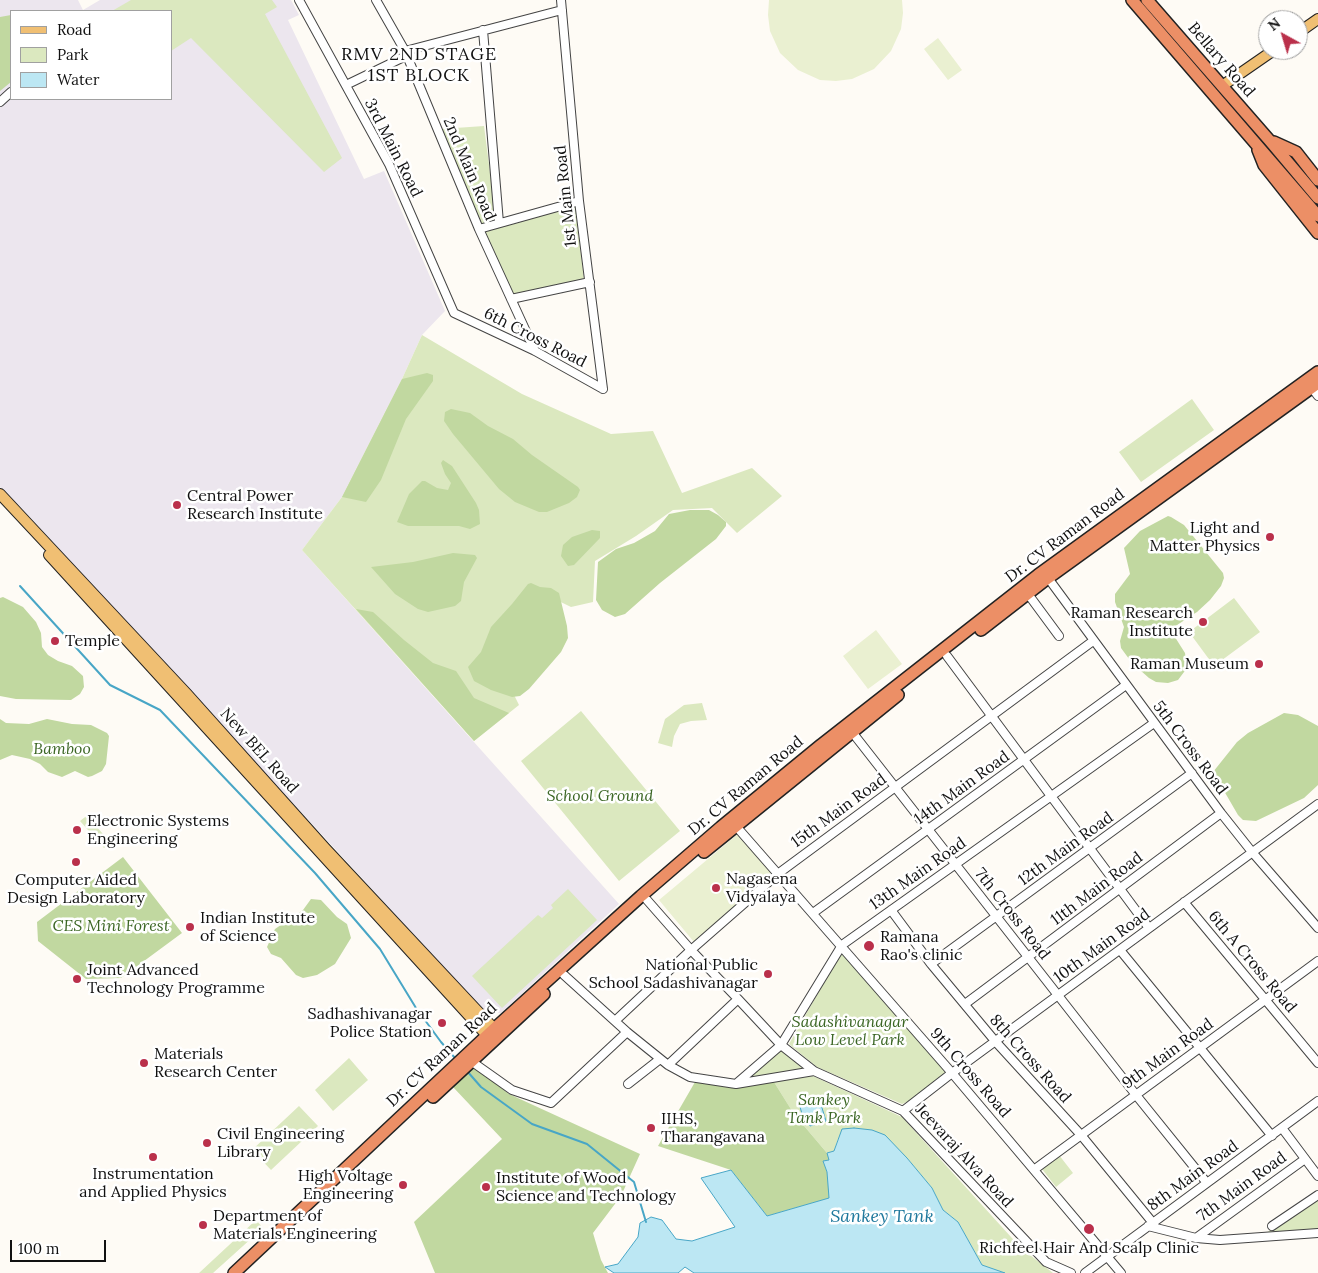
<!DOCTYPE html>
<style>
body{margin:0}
#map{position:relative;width:1318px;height:1273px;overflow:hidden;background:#fefbf5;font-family:Lora,serif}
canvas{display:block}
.legend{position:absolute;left:10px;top:10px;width:162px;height:90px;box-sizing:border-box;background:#fff;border:1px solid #a0a0a0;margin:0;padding:6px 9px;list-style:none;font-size:15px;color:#111}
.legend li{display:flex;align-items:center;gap:10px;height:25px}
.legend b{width:25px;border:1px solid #a0a0a0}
.north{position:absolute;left:1258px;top:10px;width:50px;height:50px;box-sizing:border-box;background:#fff;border:1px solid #a0a0a0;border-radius:50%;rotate:321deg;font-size:14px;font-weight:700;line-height:20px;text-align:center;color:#111}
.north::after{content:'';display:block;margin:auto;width:18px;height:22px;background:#ba304b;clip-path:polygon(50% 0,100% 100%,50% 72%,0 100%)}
.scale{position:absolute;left:10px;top:1240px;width:96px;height:22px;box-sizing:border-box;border:2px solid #111;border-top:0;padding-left:6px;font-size:15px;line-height:18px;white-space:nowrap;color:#111;-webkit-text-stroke:4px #fff;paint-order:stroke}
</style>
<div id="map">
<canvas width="1318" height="1273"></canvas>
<ul class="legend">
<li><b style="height:6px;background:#f0bf73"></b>Road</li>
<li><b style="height:14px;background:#dbe8bf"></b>Park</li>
<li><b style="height:14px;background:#bce7f3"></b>Water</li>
</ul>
<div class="north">N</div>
<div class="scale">100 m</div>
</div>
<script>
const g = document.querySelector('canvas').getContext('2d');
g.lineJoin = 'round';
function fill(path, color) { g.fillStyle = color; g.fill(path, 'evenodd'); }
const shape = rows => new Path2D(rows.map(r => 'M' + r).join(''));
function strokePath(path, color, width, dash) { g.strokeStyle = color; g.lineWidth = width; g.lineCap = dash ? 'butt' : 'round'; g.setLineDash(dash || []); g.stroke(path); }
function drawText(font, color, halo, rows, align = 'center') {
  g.font = font + ' Lora,serif'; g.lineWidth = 5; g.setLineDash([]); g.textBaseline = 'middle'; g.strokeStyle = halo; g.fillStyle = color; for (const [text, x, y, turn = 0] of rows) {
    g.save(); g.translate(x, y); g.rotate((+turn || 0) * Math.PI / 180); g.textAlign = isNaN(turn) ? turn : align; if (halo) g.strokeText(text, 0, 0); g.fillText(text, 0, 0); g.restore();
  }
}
const industrial = shape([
 [0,0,78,0,83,10,100,0,291,0,299,15,288,20,364,179,384,171,445,311,422,335,402,379,342,497,302,550,619,904,501,1013,486,1013,26,513,0,487],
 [11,11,171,11,171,99,11,99]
]);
const green = shape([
 [131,0,272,0,277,7,265,14,342,158,324,172,191,38,171,51,171,11,112,11],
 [484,126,496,219,479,225,441,129],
 [575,206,584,279,513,294,485,232],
 [422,335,522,394,611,434,653,431,682,493,752,468,782,496,737,533,712,508,673,510,636,536,595,561,593,602,571,607,532,588,489,644,519,705,474,741,302,550,342,497,402,379],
 [1192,399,1214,430,1141,482,1119,452],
 [1234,598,1260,632,1214,666,1189,632],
 [702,703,707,720,691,721,680,724,674,736,672,747,658,743,665,719,684,705],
 [581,711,680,831,619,881,521,761],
 [89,814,91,816,89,818,110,842,104,848,80,821],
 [568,889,597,920,502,1008,472,976,538,915,542,918,553,908,551,905],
 [842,951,948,1073,909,1101,902,1104,817,1067,789,1044],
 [781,1045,814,1071,736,1084],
 [349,1058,368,1080,333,1111,315,1090],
 [813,1076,902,1117,1021,1248,1053,1273,1005,1273,982,1265,958,1222,943,1210,932,1188,907,1158,838,1139,834,1151,827,1153,794,1114,774,1082],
 [299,1106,318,1126,271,1170,252,1150],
 [1059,1155,1073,1173,1056,1187,1042,1169],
 [1318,1197,1318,1230,1263,1235],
 [256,1220,263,1228,213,1273,199,1273]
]);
const forest = shape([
 [11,15,11,82,0,91,0,17],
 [427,373,433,375,433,381,406,419,381,480,366,502,342,497,402,379],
 [451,409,470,413,488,426,513,439,532,455,578,487,580,490,577,497,569,503,547,512,539,512,515,502,499,489,453,434,444,421,445,412],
 [443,460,452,466,476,503,479,510,480,524,470,529,459,526,408,526,397,522,409,494,422,481,425,481,437,488,448,490,451,483,445,474,441,463],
 [690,510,709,510,718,515,726,522,726,526,716,539,660,583,625,614,615,617,602,610,596,600,598,562,616,549,634,543,655,531,669,514],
 [1168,516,1171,517,1184,525,1223,573,1224,578,1221,586,1210,600,1197,612,1174,627,1173,634,1185,653,1187,668,1178,680,1168,683,1156,682,1149,678,1132,663,1121,648,1120,641,1124,627,1115,602,1115,594,1130,574,1124,548,1140,531],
 [592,530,600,531,600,538,574,565,568,566,561,556,563,545,572,537],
 [453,553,475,555,477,558,464,582,461,601,455,606,428,612,418,609,395,594,371,567,413,562],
 [531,583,540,587,551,588,559,593,567,626,568,638,561,652,529,689,520,696,512,697,491,690,474,681,468,667,481,652,491,627,512,604,528,584],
 [3,597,23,607,36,622,41,633,42,647,48,655,58,661,72,666,83,676,84,687,80,694,71,700,16,699,0,696,0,598],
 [356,609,373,612,404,640,433,663,456,671,474,698,509,713,474,741],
 [1284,713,1298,715,1318,726,1318,785,1304,798,1256,821,1243,820,1238,815,1213,772,1237,742,1248,733],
 [0,719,6,723,29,724,47,719,72,724,91,725,107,733,109,736,106,764,102,771,92,776,88,777,75,771,62,777,48,772,40,764,30,759,12,755,0,760],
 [123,857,182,933,121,978,86,979,38,941,37,922],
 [311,899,321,900,337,917,347,924,351,938,335,964,317,975,303,978,296,975,281,958,271,954,267,947,275,929,303,910],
 [474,1067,509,1094,640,1154,621,1196,593,1233,601,1260,608,1273,435,1273,414,1222,502,1139,453,1087],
 [695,1082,737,1088,774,1082,794,1114,827,1153,830,1160,823,1161,827,1172,830,1198,767,1216,731,1170,658,1146]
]);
const pitch = shape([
 [769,0,902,0,903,13,901,29,891,51,874,69,852,79,836,81,820,80,798,70,780,53,770,31,768,15],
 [938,38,962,70,948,80,924,49],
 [876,630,902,664,868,689,843,656],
 [739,833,773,875,694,942,659,900]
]);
const water = shape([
 [819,1098,826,1121,810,1126,807,1115,803,1117,800,1107,804,1103,819,1098],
 [854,1128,872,1130,885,1135,907,1158,932,1188,943,1210,958,1222,982,1265,1005,1273,694,1273,685,1267,678,1273,614,1273,605,1267,618,1264,638,1237,640,1223,651,1217,662,1220,676,1239,692,1241,735,1227,701,1178,731,1170,767,1216,829,1198,827,1172,823,1161,829,1160,827,1153,834,1151,842,1129,854,1128]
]);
const stream = shape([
 [20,586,110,685,160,710,315,873,380,949,416,1008,441,1042,455,1058],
 [467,1071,481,1087,532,1124,587,1144,634,1182,646,1222]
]);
const minor = shape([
 [299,0,389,164,454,313,535,351,603,389],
 [376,0,405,51,479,229,535,351],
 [561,0,579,201,603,389],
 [483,30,499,223],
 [405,51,562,10],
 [346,85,406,56],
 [0,102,11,92],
 [479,229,579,201],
 [511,299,590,282],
 [1312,388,1318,396],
 [1048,578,1221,813,1252,852,1318,928],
 [1028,594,1059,636],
 [947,656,1149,928],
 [852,732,1136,1095,1207,1183],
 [735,825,952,1073,1121,1273],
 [647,900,691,950,738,999],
 [1184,902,1318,1063],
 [891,910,931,964,995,1041,1081,1135,1153,1223],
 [813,913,1126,685],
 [1120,950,1272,1136],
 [931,964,1192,773],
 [564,975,627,1032,668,1065,690,1077,736,1084,814,1071,903,1111,1046,1262,1071,1273],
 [965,1004,1221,813],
 [615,1021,691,950,779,873,1093,641],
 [471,1061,512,1090,551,1103,627,1032],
 [668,1065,738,999,781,1045,814,1071],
 [737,1083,781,1045,842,945,1154,723],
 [628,1084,660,1059],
 [903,1111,952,1073,1318,804],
 [1282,1128,1318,1176],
 [1035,1169,1318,961],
 [1148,1226,1196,1238,1220,1240,1318,1233],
 [1272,1226,1318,1195],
 [1196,1238,1305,1159],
 [1085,1273,1318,1101]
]);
const major = shape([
 [1298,33,1318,19],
 [1222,86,1274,50],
 [0,494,187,694,325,848,499,1034],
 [49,555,492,1041]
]);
const highway = shape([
 [1132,0,1318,216],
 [1147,0,1270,141,1318,198],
 [1274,142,1296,152,1318,180],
 [1258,150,1264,165,1318,233],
 [981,630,1048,578,1318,383],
 [704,852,898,695],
 [433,1097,544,994],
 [234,1273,494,1029,641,896,721,827,821,745,1038,575,1318,372]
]);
const markers = [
 [177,505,5,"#ba304b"],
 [1270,537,5,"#ba304b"],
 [1203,622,5,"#ba304b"],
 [55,641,5,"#ba304b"],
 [1259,664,5,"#ba304b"],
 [77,830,5,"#ba304b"],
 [76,862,5,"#ba304b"],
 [716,888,5,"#ba304b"],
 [190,927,5,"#ba304b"],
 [869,946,6,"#ba304b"],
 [768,974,5,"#ba304b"],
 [77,979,5,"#ba304b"],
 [442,1023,5,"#ba304b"],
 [144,1063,5,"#ba304b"],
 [651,1128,5,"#ba304b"],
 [207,1143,5,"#ba304b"],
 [153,1157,5,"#ba304b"],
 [403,1185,5,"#ba304b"],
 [486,1187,5,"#ba304b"],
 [203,1225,5,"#ba304b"],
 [1089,1229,6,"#ba304b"]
];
const streetNames = [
 ["Bellary Road",1221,60,49],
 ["3rd Main Road",393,148,63],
 ["2nd Main Road",469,169,67],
 ["1st Main Road",566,196,-96],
 ["6th Cross Road",535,338,27],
 ["Dr. CV Raman Road",1065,536,-37],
 ["5th Cross Road",1190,748,53],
 ["New BEL Road",259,751,48],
 ["Dr. CV Raman Road",746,786,-40],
 ["14th Main Road",962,788,-36],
 ["15th Main Road",839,811,-36],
 ["12th Main Road",1066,849,-36],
 ["13th Main Road",918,874,-35],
 ["11th Main Road",1097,889,-37],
 ["7th Cross Road",1012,914,52],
 ["10th Main Road",1102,946,-36],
 ["6th A Cross Road",1252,962,50],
 ["9th Main Road",1168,1054,-36],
 ["Dr. CV Raman Road",442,1055,-43],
 ["8th Cross Road",1030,1059,48],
 ["9th Cross Road",970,1073,49],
 ["Jeevaraj Alva Road",964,1156,47],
 ["8th Main Road",1193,1176,-36],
 ["7th Main Road",1242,1187,-36]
];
const poiNames = [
 ["Central Power",187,496],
 ["Research Institute",187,514],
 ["Light and",1260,528,"right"],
 ["Matter Physics",1260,546,"right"],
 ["Raman Research",1193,613,"right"],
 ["Institute",1193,631,"right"],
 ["Temple",65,641],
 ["Raman Museum",1249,664,"right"],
 ["Electronic Systems",87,821],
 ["Engineering",87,839],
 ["Nagasena",726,879],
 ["Vidyalaya",726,897],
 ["Computer Aided",76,880,"center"],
 ["Design Laboratory",76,898,"center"],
 ["Indian Institute",200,918],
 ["of Science",200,936],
 ["Ramana",880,937],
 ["Rao's clinic",880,955],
 ["National Public",758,965,"right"],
 ["School Sadashivanagar",758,983,"right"],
 ["Joint Advanced",87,970],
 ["Technology Programme",87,988],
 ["Sadhashivanagar",432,1014,"right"],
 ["Police Station",432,1032,"right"],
 ["Materials",154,1054],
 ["Research Center",154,1072],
 ["IIHS,",661,1119],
 ["Tharangavana",661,1137],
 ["Civil Engineering",217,1134],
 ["Library",217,1152],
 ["Instrumentation",153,1174,"center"],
 ["and Applied Physics",153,1192,"center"],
 ["High Voltage",393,1176,"right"],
 ["Engineering",393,1194,"right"],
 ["Institute of Wood",496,1178],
 ["Science and Technology",496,1196],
 ["Department of",213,1216],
 ["Materials Engineering",213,1234],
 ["Richfeel Hair And Scalp Clinic",1089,1248,"center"]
];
const parkNames = [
 ["Bamboo",62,749],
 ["School Ground",600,796],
 ["CES Mini Forest",111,926],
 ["Sadashivanagar",850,1022],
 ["Low Level Park",850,1040],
 ["Sankey",824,1100],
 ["Tank Park",824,1118]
];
const neighbourhoodNames = [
 ["RMV 2ND STAGE",419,55],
 ["1ST BLOCK",419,76]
];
const waterNames = [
 ["Sankey Tank",882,1217]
];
fill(industrial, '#ece6ee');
fill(green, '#dbe8bf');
fill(forest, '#c1d8a0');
fill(pitch, '#eaf0d1');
fill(water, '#bce7f3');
strokePath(water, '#48a6c6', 1);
strokePath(stream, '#48a6c6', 2);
strokePath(minor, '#444', 10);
strokePath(major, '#222', 12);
strokePath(highway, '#222', 14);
strokePath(minor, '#fff', 8);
strokePath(major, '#f0bf73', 10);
strokePath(highway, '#ec8f66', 11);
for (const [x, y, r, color] of markers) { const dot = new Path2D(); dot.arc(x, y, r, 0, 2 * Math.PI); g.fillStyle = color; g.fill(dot); strokePath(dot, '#fff', 2); }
drawText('16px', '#111', '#fff', streetNames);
drawText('16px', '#111', '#fff', poiNames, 'left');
drawText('italic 16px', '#3b6624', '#fff', parkNames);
g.letterSpacing = '1px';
drawText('18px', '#111', '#fff', neighbourhoodNames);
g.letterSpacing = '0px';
drawText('italic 18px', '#20799d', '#fff', waterNames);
</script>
